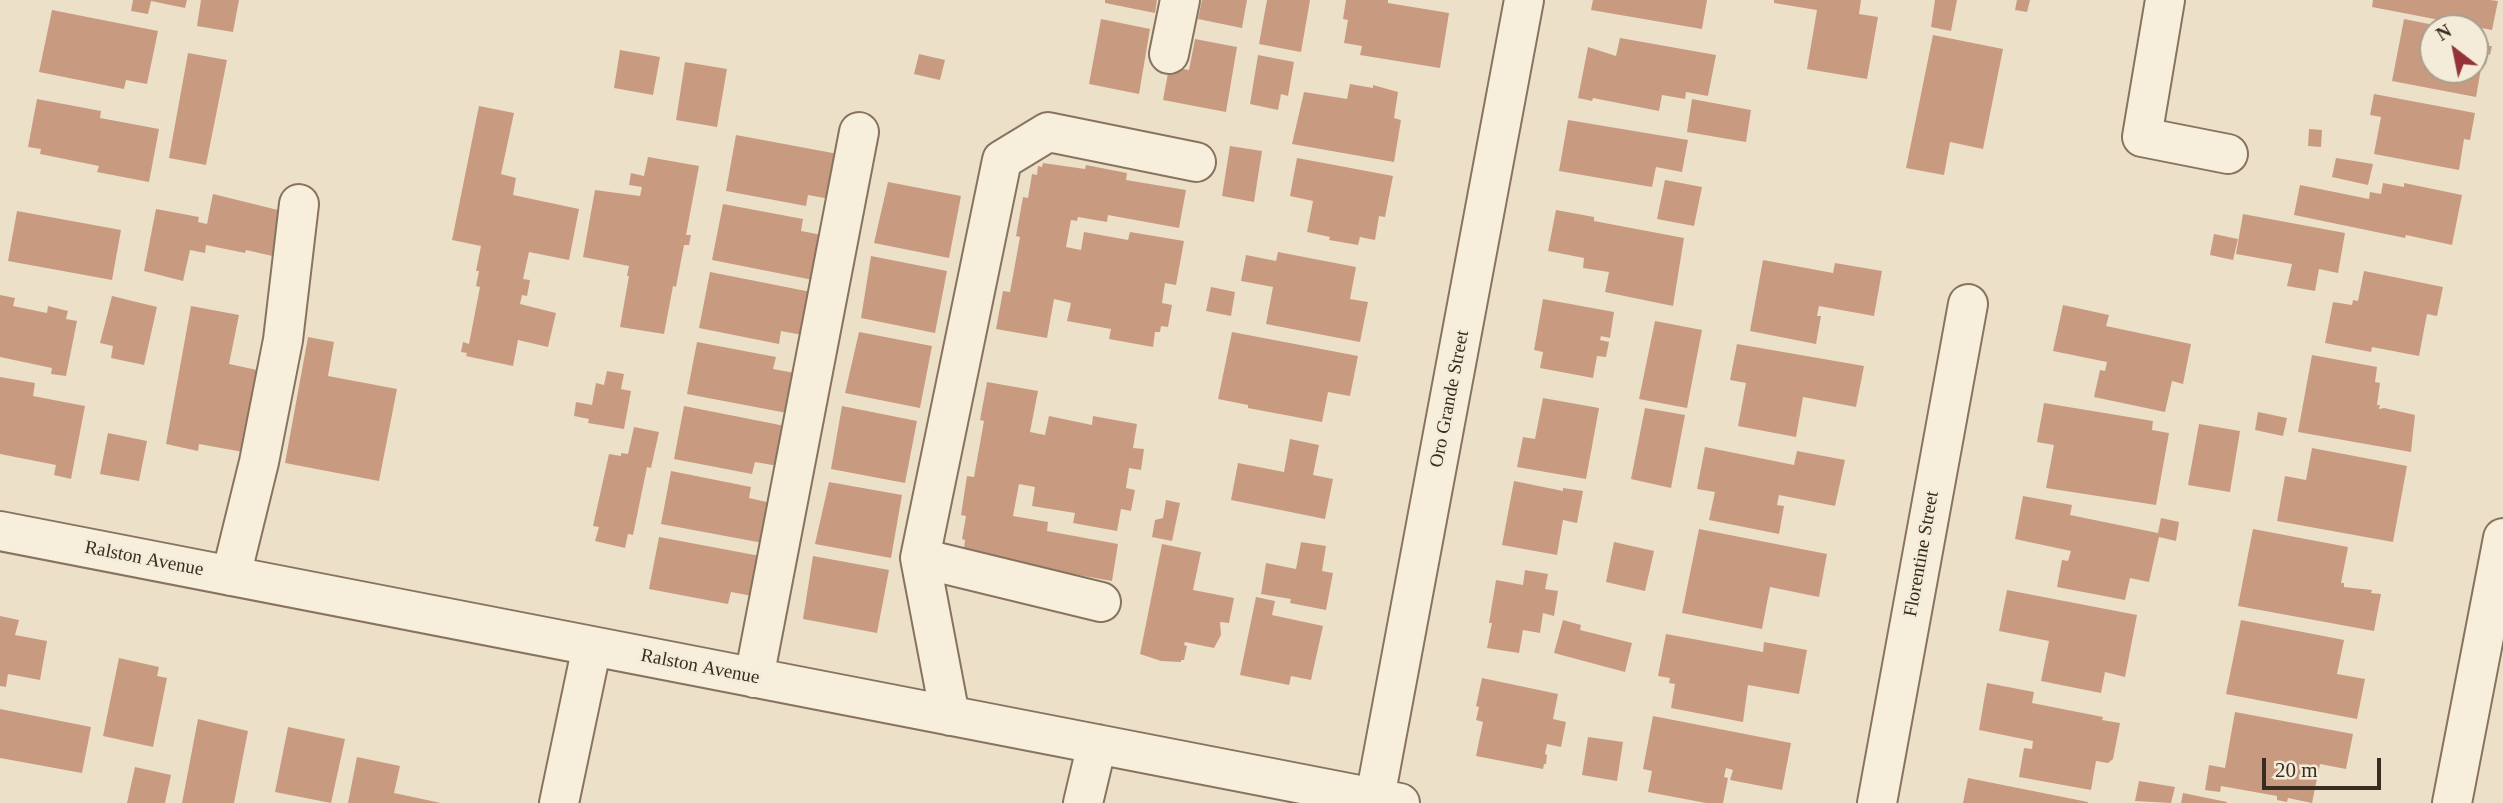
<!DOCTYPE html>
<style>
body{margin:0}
#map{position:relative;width:2503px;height:803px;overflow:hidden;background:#ede0c9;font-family:Georgia,serif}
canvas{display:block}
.north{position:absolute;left:2419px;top:14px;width:70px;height:70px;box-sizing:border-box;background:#f4ebd8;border:2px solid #a99f8f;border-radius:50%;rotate:328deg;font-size:19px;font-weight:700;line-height:28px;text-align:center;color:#392c21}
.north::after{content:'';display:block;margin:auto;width:24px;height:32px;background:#943237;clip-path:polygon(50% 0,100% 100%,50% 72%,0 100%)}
.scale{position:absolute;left:2262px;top:758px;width:119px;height:32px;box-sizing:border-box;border:4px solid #392c21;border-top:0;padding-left:9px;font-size:21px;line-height:24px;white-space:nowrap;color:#392c21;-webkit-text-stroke:5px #f4ebd8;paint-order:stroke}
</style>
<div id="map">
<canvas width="2503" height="803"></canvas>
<div class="north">N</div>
<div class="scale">20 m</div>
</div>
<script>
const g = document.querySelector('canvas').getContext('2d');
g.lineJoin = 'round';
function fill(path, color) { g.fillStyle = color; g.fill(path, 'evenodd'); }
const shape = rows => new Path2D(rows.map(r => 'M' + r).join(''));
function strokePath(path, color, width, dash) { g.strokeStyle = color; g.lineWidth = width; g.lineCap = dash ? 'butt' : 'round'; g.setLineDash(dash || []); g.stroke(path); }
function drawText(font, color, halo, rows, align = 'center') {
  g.font = font + ' Georgia,serif'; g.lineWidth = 5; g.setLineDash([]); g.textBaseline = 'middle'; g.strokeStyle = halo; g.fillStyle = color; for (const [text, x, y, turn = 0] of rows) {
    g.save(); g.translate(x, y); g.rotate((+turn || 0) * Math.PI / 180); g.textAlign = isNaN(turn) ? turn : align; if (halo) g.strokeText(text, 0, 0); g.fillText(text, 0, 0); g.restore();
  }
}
const building = shape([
 [133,0,187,0,185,8,151,1,148,14,131,11],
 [201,0,239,0,233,32,197,26],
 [1105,0,1157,0,1155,13,1105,3],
 [1202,0,1247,0,1242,28,1198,19],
 [1267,0,1310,0,1301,52,1259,44],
 [1346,0,1388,0,1388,3,1449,13,1440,68,1360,55,1362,46,1344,43,1348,20,1343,19],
 [1593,0,1707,0,1702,29,1591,10],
 [1774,0,1861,0,1859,14,1878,17,1867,79,1807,69,1817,10,1774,3],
 [1935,0,1957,0,1951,31,1931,27],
 [2017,0,2030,0,2027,12,2015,10],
 [2373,0,2490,0,2498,1,2492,30,2460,24,2459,27,2449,26,2450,22,2372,7],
 [52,10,158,31,147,84,126,80,124,89,39,72],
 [1101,19,1150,29,1139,94,1089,84],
 [2404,19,2444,27,2433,28,2433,70,2475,70,2475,41,2489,43,2489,46,2492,46,2490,55,2488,54,2486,64,2482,63,2476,97,2392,81],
 [1933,35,2003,49,1983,149,1950,142,1944,175,1906,168],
 [1620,38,1716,55,1708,96,1686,92,1685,99,1662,95,1659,111,1593,98,1592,101,1578,98,1588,47,1616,56],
 [1195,39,1237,47,1226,112,1163,100,1168,73,1175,74,1176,68,1189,70],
 [620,50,660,57,653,95,614,88],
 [188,53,227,60,206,165,169,158],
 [919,54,945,60,940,80,914,74],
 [1258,55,1294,62,1288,96,1281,94,1278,110,1250,104],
 [685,62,727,69,717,127,676,120],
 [1350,84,1373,88,1373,85,1398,92,1394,118,1401,120,1394,162,1292,144,1304,92,1347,99],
 [2374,94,2475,113,2470,140,2464,139,2459,170,2374,154,2381,117,2370,115],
 [37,99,101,111,100,118,159,129,149,182,97,172,99,166,40,154,41,149,28,147],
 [1692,99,1751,110,1746,142,1687,132],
 [479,106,514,113,501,174,516,178,513,195,579,209,569,260,529,252,523,279,530,280,527,296,522,295,520,304,556,313,548,347,518,340,513,366,466,356,467,353,461,352,463,342,469,344,480,287,476,286,479,271,476,271,481,246,452,240],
 [1568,120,1688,140,1682,172,1656,167,1652,187,1559,171],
 [2309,129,2322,130,2321,147,2308,146],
 [736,135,838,154,830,199,808,195,806,206,726,191],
 [1230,146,1262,151,1254,202,1222,196],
 [648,157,699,166,686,235,691,235,689,245,684,245,676,287,673,286,664,334,620,327,629,276,627,276,629,266,583,257,595,190,640,196,642,187,629,185,631,173,644,176],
 [1297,158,1393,176,1385,217,1379,216,1375,240,1360,237,1358,245,1329,240,1330,237,1307,232,1313,201,1290,196],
 [2336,158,2373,164,2368,185,2332,177],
 [1043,163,1085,169,1086,165,1127,173,1126,180,1186,190,1179,228,1108,215,1107,222,1078,217,1077,221,1071,220,1066,247,1081,250,1084,232,1128,240,1130,232,1184,241,1176,285,1165,283,1162,303,1172,305,1168,327,1161,326,1160,332,1155,332,1153,347,1109,339,1111,329,1067,321,1071,303,1054,299,1047,338,996,329,1003,291,1010,292,1020,237,1016,236,1023,197,1028,198,1032,174,1037,175,1038,166,1042,167],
 [1665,180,1702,187,1694,226,1657,219],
 [888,182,961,196,949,258,874,243],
 [2383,183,2404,187,2404,183,2462,195,2452,245,2406,235,2405,238,2294,215,2300,185,2369,199,2370,192,2381,194],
 [213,194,286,212,277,257,246,250,245,253,206,245,205,253,190,250,183,281,144,271,156,209,199,217,198,222,207,224],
 [723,204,803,219,801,231,822,235,813,280,712,260],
 [1556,210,1594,217,1594,221,1684,238,1673,306,1605,292,1609,272,1583,268,1584,258,1548,251],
 [17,211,121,230,112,280,8,261],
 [2243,214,2345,233,2338,273,2319,269,2315,291,2287,286,2292,264,2236,254],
 [2214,234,2238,239,2233,260,2210,255],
 [1278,252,1356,267,1350,299,1368,302,1360,342,1266,324,1273,287,1241,281,1246,255,1276,261],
 [871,256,947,271,935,333,861,318],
 [1763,260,1833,273,1835,263,1882,271,1874,316,1819,306,1817,316,1821,316,1816,344,1750,331],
 [2364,271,2443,287,2437,316,2427,314,2419,356,2372,347,2371,352,2325,343,2333,302,2352,305,2353,300,2358,301],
 [710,272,811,292,802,335,781,331,779,344,699,328],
 [1211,287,1235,292,1231,316,1206,311],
 [0,295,15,298,13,306,47,313,48,306,68,311,66,319,77,321,66,376,51,374,52,368,0,357],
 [112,296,157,307,144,365,111,358,113,346,100,343],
 [1543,299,1614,312,1610,338,1601,336,1600,340,1609,342,1606,357,1597,356,1593,378,1540,368,1543,352,1534,350],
 [2063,305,2109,315,2106,326,2191,344,2183,384,2172,381,2165,412,2094,397,2100,370,2105,371,2107,362,2053,351],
 [191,306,239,315,229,364,257,370,250,410,254,454,199,444,198,451,166,444],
 [1655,321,1702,330,1687,408,1639,399],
 [859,332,932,346,920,408,845,393],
 [1232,332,1358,356,1350,396,1328,392,1322,422,1248,408,1248,405,1218,399],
 [308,337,334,342,328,376,397,389,379,481,285,463],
 [697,342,776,357,773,369,795,373,787,413,687,394],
 [1737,344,1864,366,1856,407,1803,397,1796,437,1738,426,1746,383,1730,380],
 [2312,355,2377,367,2375,382,2380,383,2377,405,2380,405,2379,409,2384,408,2415,415,2411,452,2298,432],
 [607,371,624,374,621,389,631,391,624,429,588,423,589,419,574,416,576,402,592,405,596,383,604,385],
 [0,377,35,383,33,396,85,406,71,479,54,475,56,465,0,454],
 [987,382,1038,391,1030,432,1045,435,1049,416,1092,425,1093,416,1137,424,1133,448,1144,449,1141,470,1129,468,1126,488,1135,490,1131,511,1121,509,1117,531,1073,523,1075,513,1032,506,1035,487,1019,484,1013,516,1048,522,1047,531,1118,544,1112,581,1050,570,964,549,965,540,962,539,966,516,961,515,967,476,974,477,984,421,980,420],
 [1543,398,1599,408,1586,479,1517,467,1523,437,1535,439],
 [2044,403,2153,421,2152,430,2169,433,2156,505,2046,488,2054,445,2037,442],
 [684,406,785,426,778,466,755,462,752,474,674,459],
 [842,406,917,421,905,483,831,469],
 [1645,408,1685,415,1671,488,1631,479],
 [2258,412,2287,418,2283,436,2255,430],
 [2199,424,2240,431,2230,492,2188,485],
 [634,427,659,432,651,468,647,467,633,535,628,534,625,548,595,541,599,527,593,526,609,454,621,456,621,453,628,454],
 [108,433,147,441,139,481,100,474],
 [1290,439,1319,445,1313,475,1333,479,1325,519,1231,500,1238,463,1284,472],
 [1705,447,1794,465,1797,451,1845,460,1835,506,1779,495,1777,505,1784,506,1779,534,1709,520,1715,492,1697,489],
 [2312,448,2407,466,2393,542,2277,521,2285,476,2306,480],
 [671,471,751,487,749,498,771,503,763,543,661,524],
 [1514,481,1563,491,1563,488,1583,491,1577,523,1563,520,1557,555,1502,545],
 [829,482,902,495,891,558,815,544],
 [2023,496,2072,505,2070,515,2158,533,2161,518,2179,522,2176,541,2159,537,2149,582,2130,578,2125,600,2057,587,2062,560,2068,561,2071,551,2015,539],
 [1166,500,1180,503,1172,541,1152,537,1155,520,1163,518],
 [1699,529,1827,554,1819,597,1770,587,1762,629,1682,613],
 [2253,529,2348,547,2341,583,2344,583,2344,587,2372,590,2371,593,2381,594,2374,631,2238,606],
 [659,537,760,556,752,596,731,592,728,604,649,589],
 [1301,542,1326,546,1322,571,1333,573,1326,610,1290,603,1291,599,1261,594,1266,563,1296,569],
 [1614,542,1654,551,1645,591,1606,582],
 [1162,544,1201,552,1193,590,1234,598,1229,623,1220,622,1221,635,1214,648,1185,642,1184,645,1187,646,1184,660,1181,660,1181,662,1161,661,1140,654],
 [813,556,889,570,877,633,803,619],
 [1525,570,1548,574,1545,589,1558,591,1554,616,1543,613,1540,633,1523,630,1519,653,1487,648,1492,623,1489,623,1496,580,1523,585],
 [2007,590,2137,615,2125,677,2105,672,2101,693,2041,681,2049,641,1999,631],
 [1256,597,1275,601,1272,615,1323,626,1311,680,1291,676,1289,685,1240,675],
 [0,616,19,620,15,635,47,641,40,680,8,674,6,687,0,686],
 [1563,620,1581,625,1580,630,1632,643,1625,672,1554,653],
 [2241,620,2344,640,2337,674,2365,679,2357,719,2226,694],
 [1666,634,1763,652,1764,642,1807,650,1799,694,1748,685,1743,722,1671,708,1675,684,1669,683,1670,678,1658,676],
 [119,658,159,667,157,676,167,678,153,747,103,736],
 [1482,678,1558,694,1553,719,1566,722,1561,747,1547,744,1545,754,1547,755,1546,764,1544,764,1543,769,1476,756,1483,722,1476,720,1479,707,1476,706],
 [1987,683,2034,692,2032,703,2103,717,2102,720,2120,723,2113,759,2108,763,2096,761,2091,790,2019,777,2024,748,2032,749,2033,741,1979,730],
 [0,709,91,727,82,773,0,758],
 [2235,712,2353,734,2346,769,2320,764,2312,803,2288,798,2287,802,2277,800,2277,796,2221,786,2220,792,2205,790,2209,765,2225,768],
 [1653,716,1791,743,1782,790,1730,780,1733,770,1726,768,1724,777,1728,778,1723,803,1706,803,1648,792,1652,771,1643,769],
 [198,719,248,731,234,803,182,803],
 [288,727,345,739,331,803,275,792],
 [1588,737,1623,742,1617,781,1582,775],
 [357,757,400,766,394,793,441,803,348,803],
 [135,767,171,775,165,803,127,803],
 [1968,778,2088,802,2088,803,1963,803],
 [2139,781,2175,787,2171,803,2135,801],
 [2183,793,2227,802,2227,803,2181,803]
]);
const minor = shape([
 [2165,0,2142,137,2228,154],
 [1169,54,1180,0],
 [0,531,1400,803],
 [920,558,1101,602],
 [231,576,259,462,283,340,299,204],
 [754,678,859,132],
 [950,716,920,558,1002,160,1048,132,1196,162],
 [559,803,592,646],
 [1083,803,1097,744],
 [1374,803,1524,0],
 [1877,803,1968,304],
 [2452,803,2503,538]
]);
const streetNames = [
 ["Oro Grande Street",1450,399,-79],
 ["Florentine Street",1922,554,-80],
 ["Ralston Avenue",144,559,11],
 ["Ralston Avenue",700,667,11]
];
fill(building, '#c89b81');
strokePath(minor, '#88735f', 42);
strokePath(minor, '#f7eedc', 38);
drawText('19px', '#392c21', '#f4ebd8', streetNames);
</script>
